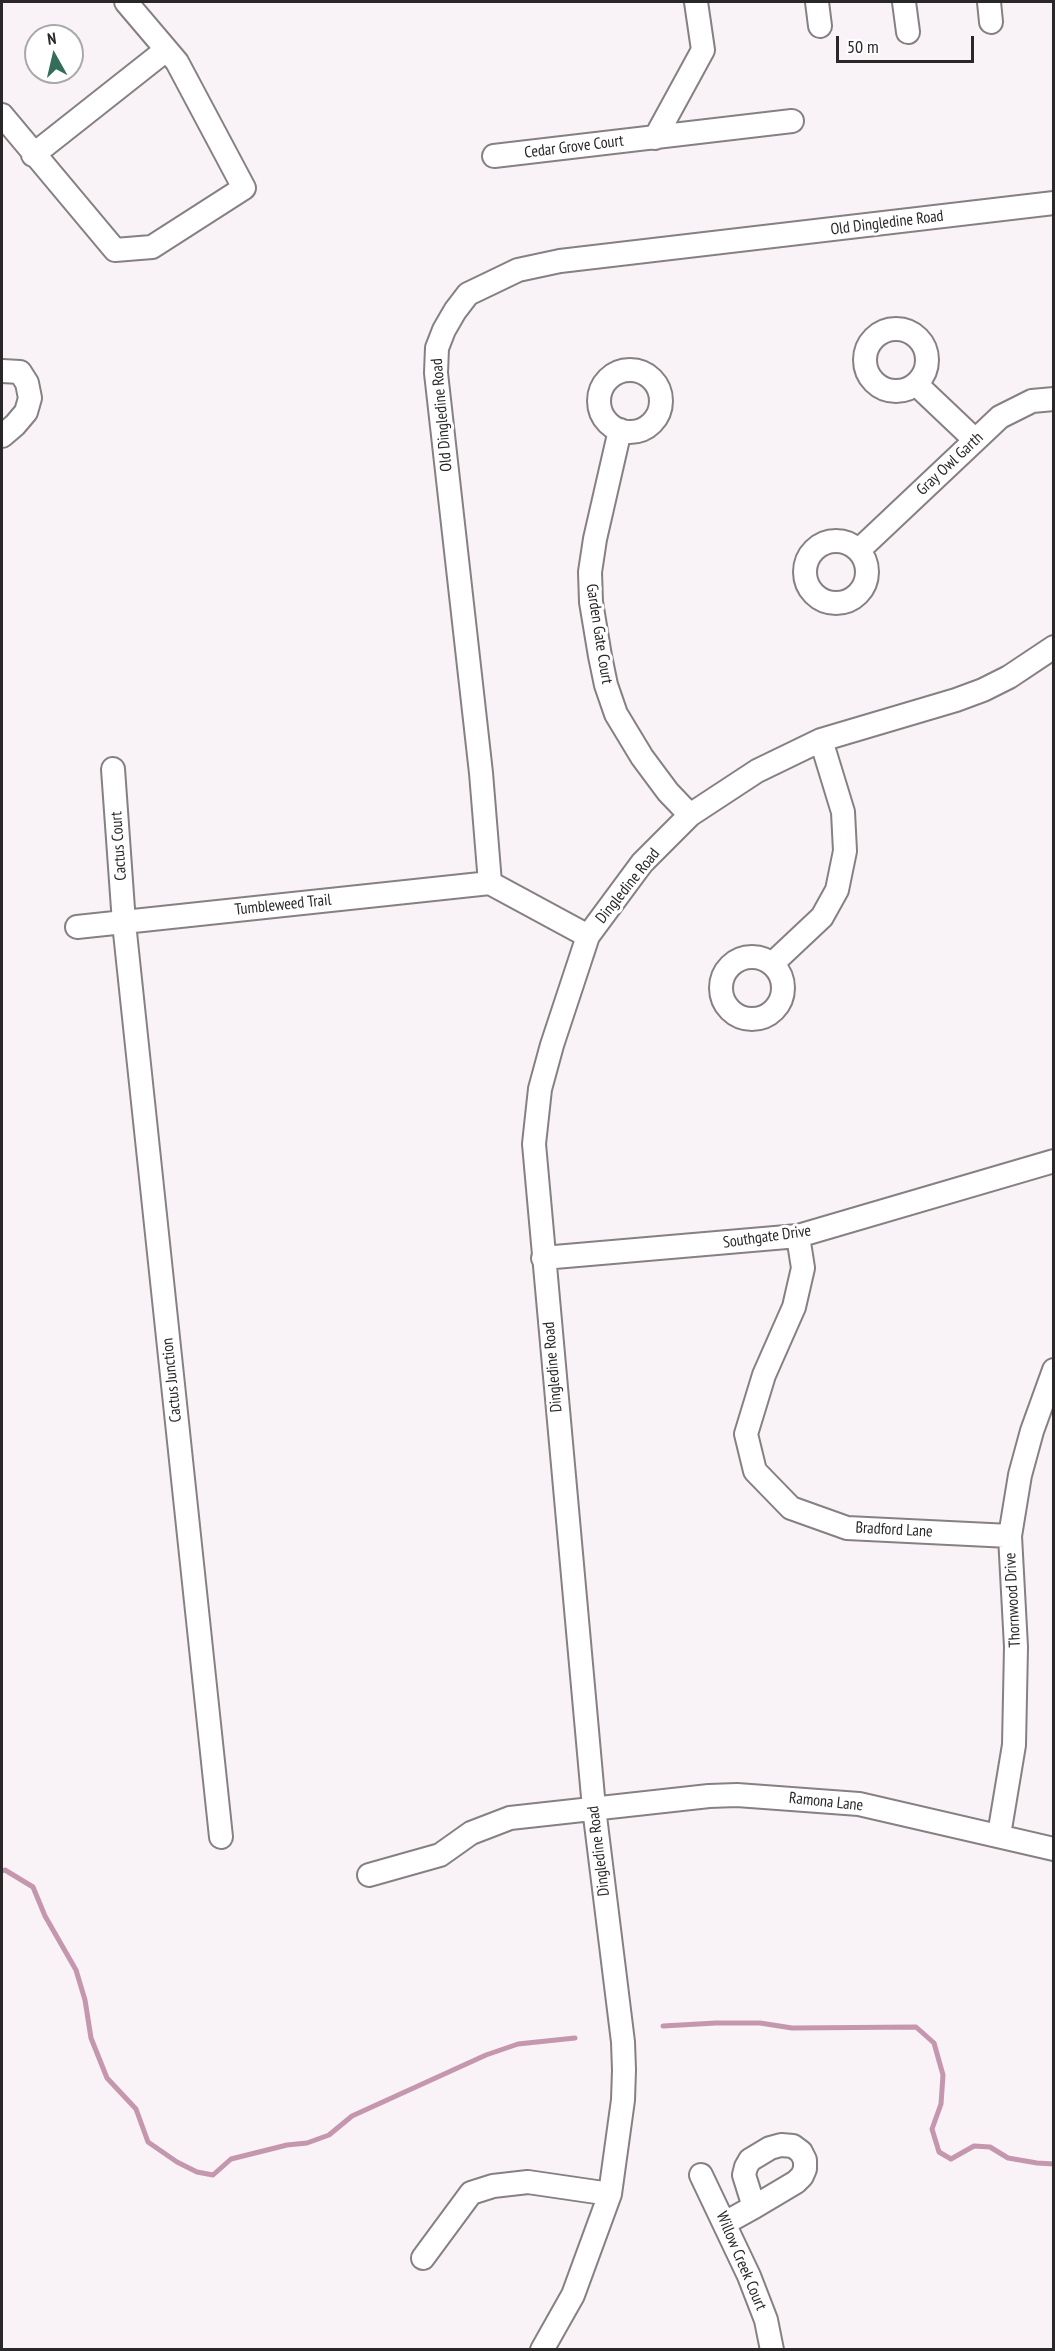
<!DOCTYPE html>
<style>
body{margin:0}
#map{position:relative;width:1055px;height:2351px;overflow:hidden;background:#f9f2f6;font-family:"PT Sans Narrow",sans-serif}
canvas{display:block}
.frame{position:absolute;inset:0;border:3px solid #292728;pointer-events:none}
.north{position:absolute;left:24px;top:24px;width:60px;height:60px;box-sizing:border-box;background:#fff;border:2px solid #a9a9a9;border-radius:50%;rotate:352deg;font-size:16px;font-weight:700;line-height:24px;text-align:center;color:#292728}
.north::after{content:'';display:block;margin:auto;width:21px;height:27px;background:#326e58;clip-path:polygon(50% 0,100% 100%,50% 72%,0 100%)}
.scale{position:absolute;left:836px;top:36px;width:138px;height:27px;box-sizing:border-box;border:3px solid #292728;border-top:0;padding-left:8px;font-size:18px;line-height:21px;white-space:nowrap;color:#292728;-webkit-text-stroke:4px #fff;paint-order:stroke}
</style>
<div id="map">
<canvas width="1055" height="2351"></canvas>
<div class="frame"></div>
<div class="north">N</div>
<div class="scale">50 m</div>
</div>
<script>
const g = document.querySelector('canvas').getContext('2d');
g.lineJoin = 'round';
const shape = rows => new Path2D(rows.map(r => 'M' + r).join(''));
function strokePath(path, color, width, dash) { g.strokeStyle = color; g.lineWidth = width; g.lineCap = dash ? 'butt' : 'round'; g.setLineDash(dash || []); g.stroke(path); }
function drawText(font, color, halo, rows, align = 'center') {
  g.font = font + ' "PT Sans Narrow",sans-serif'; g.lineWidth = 6; g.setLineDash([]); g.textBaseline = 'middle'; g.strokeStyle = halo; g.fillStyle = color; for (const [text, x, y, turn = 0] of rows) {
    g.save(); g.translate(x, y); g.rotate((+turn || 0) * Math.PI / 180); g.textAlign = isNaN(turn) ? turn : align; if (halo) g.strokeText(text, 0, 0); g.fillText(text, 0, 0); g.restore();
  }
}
const stream = shape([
 [2,1871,5,1870,33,1887,45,1916,76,1970,85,2000,91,2038,107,2078,136,2109,148,2142,177,2162,197,2172,213,2175,231,2159,287,2145,307,2143,329,2135,352,2116,486,2055,518,2044,575,2038],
 [663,2026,716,2023,760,2023,792,2028,916,2027,934,2043,943,2075,941,2104,932,2129,939,2152,951,2159,974,2146,990,2147,1008,2158,1037,2163,1054,2164]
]);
const minor = shape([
 [817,2,820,26],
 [904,2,908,32],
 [989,2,991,22],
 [2,115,115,250,152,247,244,188,177,62,126,2],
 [655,138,703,50,696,2],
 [33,155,166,50],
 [494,156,792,121],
 '865 360a31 31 0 1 1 62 0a31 31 0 1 1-62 0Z',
 '599 401a31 31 0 1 1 62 0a31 31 0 1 1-62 0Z',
 [2,371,20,372,27,383,30,398,26,412,15,425,2,436],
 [916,384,975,440],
 [620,430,595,539,590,572,591,602,600,656,606,685,616,714,642,757,668,792,690,815],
 '805 572a31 31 0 1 1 62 0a31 31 0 1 1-62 0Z',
 [859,550,1000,417,1032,401,1054,399],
 [113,769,124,923,221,1837],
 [77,927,490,883],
 [588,936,490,883,481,773,436,373,437,348,444,330,455,311,468,294,491,283,518,270,560,261,1054,203],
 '721 988a31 31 0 1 1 62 0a31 31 0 1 1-62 0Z',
 [772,964,822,917,837,890,845,851,843,812,821,740],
 [798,1236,803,1268,794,1307,764,1375,746,1434,755,1471,791,1508,847,1528,1010,1536],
 [543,1258,798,1236,1054,1161],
 [999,1835,1014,1745,1016,1647,1010,1536,1020,1475,1032,1431,1054,1370],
 [369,1875,440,1855,471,1833,510,1818,709,1796,737,1795,859,1804,1054,1849],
 [701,2175,749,2276,766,2320,772,2350],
 [725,2223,754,2207,796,2182,802,2176,805,2169,805,2160,801,2152,793,2146,781,2145,770,2148,750,2160,746,2167,744,2175,754,2207],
 [423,2258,471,2193,493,2186,528,2182,610,2194],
 [542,2350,573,2295,610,2194,623,2100,624,2070,623,2042,594,1808,534,1144,540,1089,552,1045,588,936,642,863,690,815,757,771,821,740,956,700,983,690,1009,677,1054,647]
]);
const streetNames = [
 ["Cedar Grove Court",574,147,-7],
 ["Old Dingledine Road",887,223,-7],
 ["Old Dingledine Road",442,415,-95],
 ["Gray Owl Garth",950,464,-43],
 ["Garden Gate Court",599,634,81],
 ["Cactus Court",119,846,-94],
 ["Dingledine Road",628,886,-51],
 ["Tumbleweed Trail",283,905,-6],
 ["Southgate Drive",767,1237,-8],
 ["Dingledine Road",553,1367,-95],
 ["Cactus Junction",172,1380,-96],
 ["Bradford Lane",894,1530,3],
 ["Thornwood Drive",1013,1600,-93],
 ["Ramona Lane",826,1802,6],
 ["Dingledine Road",599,1851,-97],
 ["Willow Creek Court",741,2261,67]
];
strokePath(stream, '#c597af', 5);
strokePath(minor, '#868083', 26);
strokePath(minor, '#fff', 22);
drawText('16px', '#292728', '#fff', streetNames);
</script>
